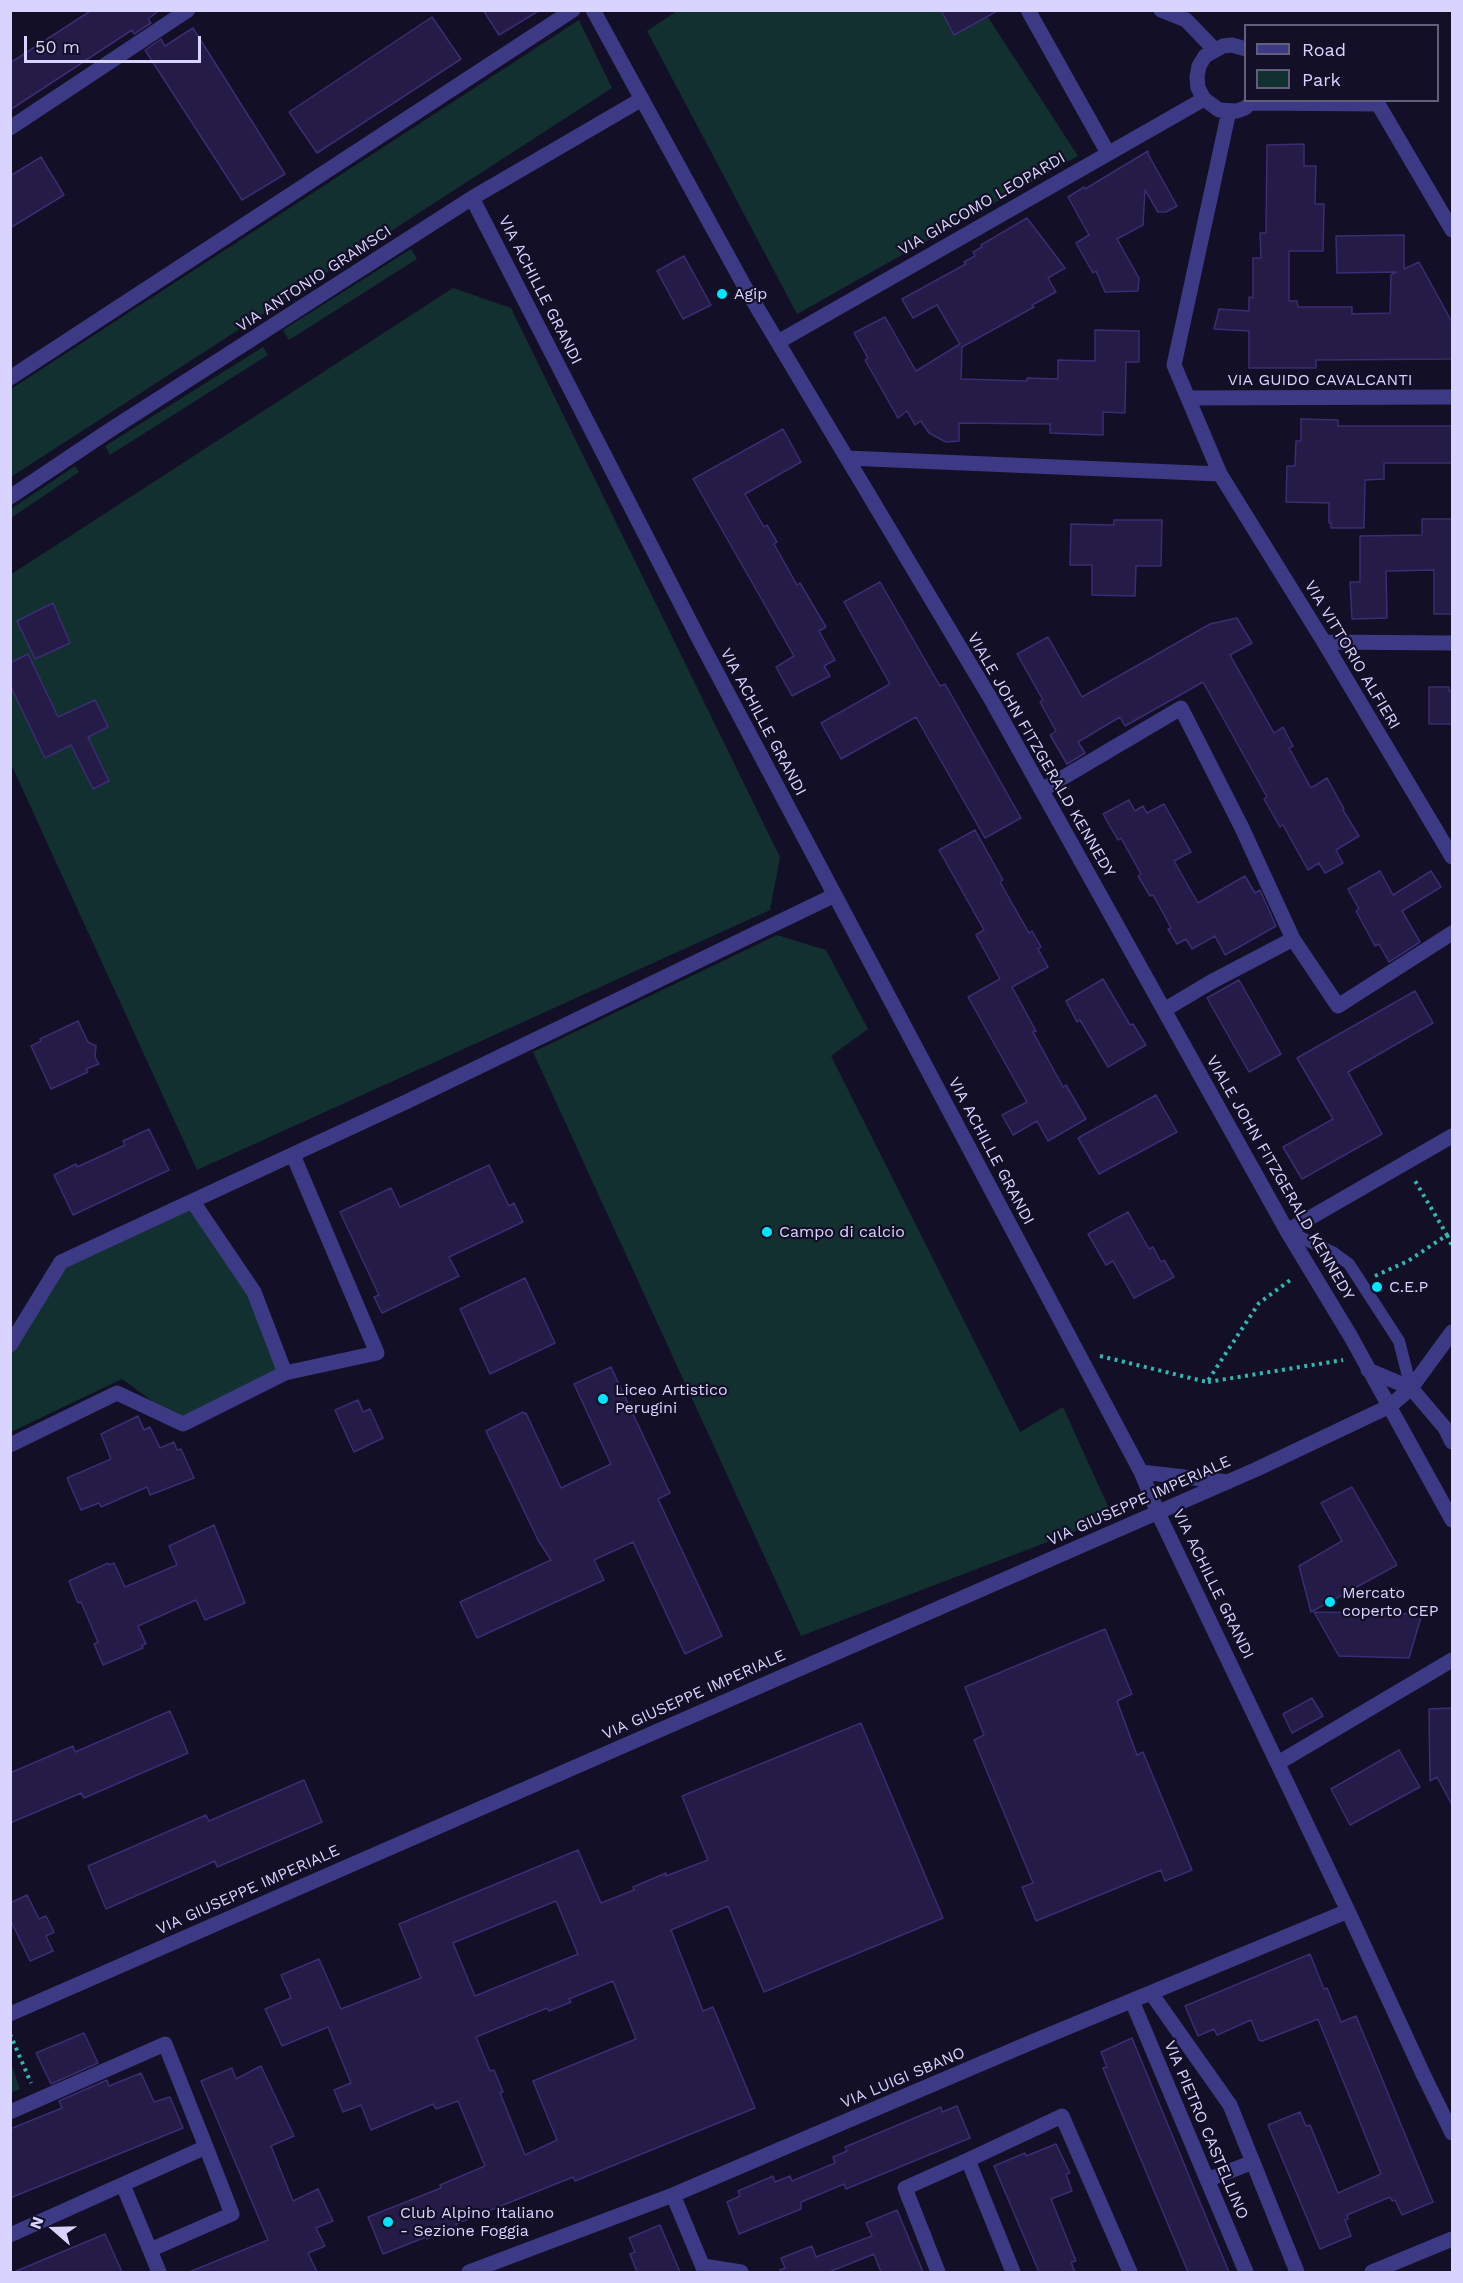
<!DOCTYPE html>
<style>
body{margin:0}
#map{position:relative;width:1463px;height:2283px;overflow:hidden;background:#130f26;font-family:"Work Sans",sans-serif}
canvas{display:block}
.frame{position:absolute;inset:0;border:12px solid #d9d4ff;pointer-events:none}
.legend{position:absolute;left:1244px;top:24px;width:195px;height:78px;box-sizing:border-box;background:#130f26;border:2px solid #625e7d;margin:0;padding:8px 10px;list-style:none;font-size:18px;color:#d9d4ff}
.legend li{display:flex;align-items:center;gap:12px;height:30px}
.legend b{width:30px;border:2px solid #625e7d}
.north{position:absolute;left:24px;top:2199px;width:60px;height:60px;-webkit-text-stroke:4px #130f26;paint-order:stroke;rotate:290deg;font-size:16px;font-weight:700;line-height:24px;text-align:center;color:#d9d4ff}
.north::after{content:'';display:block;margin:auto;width:21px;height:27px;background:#d9d4ff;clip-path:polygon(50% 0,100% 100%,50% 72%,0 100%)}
.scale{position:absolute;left:24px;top:36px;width:177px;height:27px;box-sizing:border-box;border:3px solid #d9d4ff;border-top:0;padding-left:8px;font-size:18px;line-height:21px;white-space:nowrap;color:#d9d4ff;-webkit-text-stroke:4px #130f26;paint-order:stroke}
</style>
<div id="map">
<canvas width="1463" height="2283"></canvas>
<div class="frame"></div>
<ul class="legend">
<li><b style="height:8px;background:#3d3a85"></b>Road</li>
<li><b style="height:16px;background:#12302f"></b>Park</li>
</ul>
<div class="north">N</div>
<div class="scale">50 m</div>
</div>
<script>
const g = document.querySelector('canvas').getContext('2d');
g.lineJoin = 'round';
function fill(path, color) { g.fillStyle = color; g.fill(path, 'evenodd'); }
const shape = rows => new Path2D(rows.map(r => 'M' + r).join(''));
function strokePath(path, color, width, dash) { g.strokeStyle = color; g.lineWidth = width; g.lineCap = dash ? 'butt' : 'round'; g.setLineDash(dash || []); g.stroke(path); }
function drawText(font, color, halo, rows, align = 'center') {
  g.font = font + ' "Work Sans",sans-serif'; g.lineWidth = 4.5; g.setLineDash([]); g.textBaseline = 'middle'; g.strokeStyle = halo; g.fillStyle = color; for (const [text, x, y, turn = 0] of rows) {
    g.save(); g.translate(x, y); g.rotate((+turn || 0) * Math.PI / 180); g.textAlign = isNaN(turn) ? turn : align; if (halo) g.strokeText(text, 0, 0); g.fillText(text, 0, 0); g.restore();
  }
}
const green = shape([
 [677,11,984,11,1078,156,797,314,647,31],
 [579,20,612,88,11,477,11,389],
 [411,249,417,259,289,340,283,330],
 [453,288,511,308,780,857,770,910,197,1170,11,764,10,575],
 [263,347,268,355,110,455,105,446],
 [75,466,79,472,11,518,11,509],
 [777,935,826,950,868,1029,831,1056,1020,1432,1063,1407,1113,1517,801,1636,533,1052],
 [193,1202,254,1292,279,1377,183,1424,122,1379,11,1432,10,1345,61,1262],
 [11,2063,20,2089,11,2093,10,2093]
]);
const building = shape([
 [92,10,160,10,148,19,151,23,134,34,132,30,10,110,10,63,92,10],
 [483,10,540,10,499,35,483,10],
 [941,10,999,10,954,35,941,10],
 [432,17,461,59,317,153,289,112,432,17],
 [193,28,285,174,242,200,145,50,161,39,165,46,193,28],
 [1304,144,1304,166,1316,166,1315,204,1324,204,1323,251,1289,251,1289,301,1297,301,1298,307,1352,307,1352,314,1390,313,1391,275,1396,272,1337,273,1336,236,1404,235,1404,269,1419,262,1452,322,1452,359,1316,360,1316,368,1249,368,1249,331,1214,329,1219,309,1249,311,1249,297,1253,298,1253,258,1261,258,1260,233,1266,233,1267,145,1304,144],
 [1148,151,1148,154,1177,206,1166,212,1158,212,1145,190,1143,225,1117,239,1139,278,1138,291,1105,292,1096,271,1093,273,1076,243,1089,235,1068,197,1084,187,1085,189,1148,151],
 [41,157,64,195,10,228,10,176,41,157],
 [1027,218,1065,268,1048,278,1056,292,1032,305,1034,307,962,347,961,379,1027,381,1027,378,1058,379,1058,360,1095,361,1095,330,1139,331,1139,362,1126,362,1125,413,1103,412,1103,435,1050,433,1050,424,959,423,959,441,946,442,929,433,921,421,915,425,907,411,898,418,865,360,868,358,854,333,885,317,916,371,960,344,937,305,913,318,902,299,966,264,964,262,975,256,973,252,982,247,981,245,1027,218],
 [684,256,711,305,683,319,657,271,684,256],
 [1301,419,1338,420,1338,426,1452,426,1452,463,1384,463,1384,479,1365,480,1364,528,1331,528,1331,523,1329,523,1329,503,1286,502,1287,466,1295,466,1296,441,1301,441,1301,419],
 [783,429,801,462,745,494,764,527,767,525,777,542,774,544,797,585,800,583,826,627,819,631,835,660,824,666,830,676,792,696,776,667,794,656,693,479,783,429],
 [1422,519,1452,519,1452,614,1434,614,1434,570,1386,571,1387,618,1352,619,1350,582,1360,582,1360,536,1422,535,1422,519],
 [1114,520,1162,520,1161,566,1136,566,1135,596,1092,595,1092,565,1070,565,1071,524,1114,525,1114,520],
 [880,582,940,686,945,684,1021,818,985,838,916,717,841,759,821,723,890,684,844,602,880,582],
 [53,603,70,643,35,659,17,621,53,603],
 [1237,618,1252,643,1230,655,1274,733,1283,727,1293,746,1289,748,1311,788,1327,778,1344,809,1343,810,1359,836,1336,850,1343,863,1325,873,1319,863,1308,870,1283,825,1280,827,1264,799,1267,797,1203,682,1125,726,1120,717,1078,742,1085,753,1067,764,1050,735,1056,731,1040,702,1043,700,1017,654,1048,637,1082,697,1210,624,1237,618],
 [28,654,58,717,95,700,108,727,88,737,109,781,93,789,71,745,45,758,10,685,10,663,28,654],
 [1429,687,1449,687,1449,691,1452,691,1452,724,1429,724,1429,687],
 [1129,800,1135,811,1143,806,1147,813,1164,804,1191,852,1174,861,1198,903,1245,876,1255,893,1260,890,1276,926,1225,955,1215,936,1192,949,1186,939,1177,944,1168,929,1171,928,1162,911,1153,895,1150,896,1138,876,1141,874,1121,838,1118,840,1103,814,1129,800],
 [975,830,1003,880,1000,882,1029,933,1032,931,1041,947,1038,949,1048,967,1012,987,1036,1031,1033,1032,1063,1087,1066,1085,1086,1119,1048,1141,1037,1121,1013,1135,1002,1115,1027,1102,968,997,1000,979,976,935,984,930,939,850,975,830],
 [1380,871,1393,895,1431,871,1441,887,1402,911,1420,942,1389,962,1379,944,1375,946,1356,911,1359,909,1348,889,1380,871],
 [1103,979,1130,1025,1133,1024,1146,1045,1108,1067,1080,1020,1077,1022,1066,1001,1103,979],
 [1239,980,1281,1054,1249,1072,1207,998,1239,980],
 [1415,991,1433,1023,1348,1072,1382,1134,1302,1179,1283,1147,1333,1119,1297,1058,1415,991],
 [78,1021,88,1042,96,1046,95,1057,99,1064,86,1069,88,1072,51,1089,31,1046,41,1041,40,1039,78,1021],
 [1156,1095,1177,1132,1099,1174,1078,1138,1156,1095],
 [149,1129,169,1170,73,1215,54,1175,76,1164,77,1167,125,1145,123,1141,149,1129],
 [489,1165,509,1206,514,1203,523,1222,449,1257,459,1276,382,1313,374,1297,379,1295,340,1212,391,1188,400,1207,489,1165],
 [1128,1212,1149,1249,1153,1247,1161,1262,1164,1260,1174,1277,1134,1298,1113,1261,1106,1265,1088,1234,1128,1212],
 [525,1278,555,1343,490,1374,460,1309,525,1278],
 [611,1367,670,1493,658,1499,722,1636,685,1654,633,1542,594,1560,604,1580,477,1638,460,1602,551,1560,538,1540,486,1431,523,1412,524,1414,526,1413,561,1488,611,1464,574,1384,611,1367],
 [358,1400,363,1412,370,1409,383,1438,354,1452,335,1410,358,1400],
 [138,1416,144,1430,150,1427,160,1448,174,1442,177,1450,181,1449,194,1478,150,1495,147,1487,101,1507,99,1503,81,1510,67,1478,111,1459,101,1434,138,1416],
 [1352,1487,1397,1565,1311,1612,1299,1566,1342,1541,1321,1503,1352,1487],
 [214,1525,245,1603,205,1620,196,1600,138,1626,146,1644,142,1645,143,1648,103,1665,94,1644,98,1642,81,1602,78,1603,69,1581,108,1563,109,1565,114,1563,125,1587,177,1565,169,1546,214,1525],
 [1314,1612,1422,1614,1409,1658,1339,1656,1314,1612],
 [1105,1629,1132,1694,1117,1701,1137,1755,1143,1752,1192,1870,1165,1881,1161,1870,1036,1921,1022,1887,1033,1883,974,1740,984,1735,965,1687,1105,1629],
 [1312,1698,1323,1716,1292,1733,1283,1714,1312,1698],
 [1452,1708,1452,1805,1437,1777,1430,1781,1429,1709,1452,1708],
 [170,1711,188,1753,84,1798,81,1793,10,1823,10,1773,73,1746,75,1752,170,1711],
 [861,1723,943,1918,764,1992,728,1906,671,1930,703,2011,713,2007,755,2108,575,2181,573,2177,456,2224,457,2227,427,2239,426,2237,383,2254,368,2217,441,2188,440,2185,485,2166,458,2101,436,2109,433,2104,371,2130,361,2105,343,2112,334,2090,351,2083,328,2027,282,2046,265,2009,291,1998,281,1975,319,1959,341,2009,421,1978,399,1924,578,1850,601,1903,634,1890,633,1887,666,1873,666,1876,708,1860,682,1796,861,1723],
 [556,1901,578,1954,475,1996,453,1943,556,1901],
 [613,1981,636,2039,533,2081,557,2140,525,2155,500,2093,503,2092,494,2070,490,2071,476,2037,547,2008,549,2011,571,2002,569,1999,613,1981],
 [1399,1750,1420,1787,1350,1825,1331,1789,1399,1750],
 [304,1780,322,1822,217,1867,215,1861,106,1909,88,1866,206,1815,209,1821,304,1780],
 [27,1895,39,1919,46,1916,54,1932,46,1936,53,1951,30,1961,10,1919,10,1903,27,1895],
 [1310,1954,1324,1989,1327,1988,1341,2022,1356,2016,1433,2202,1402,2215,1395,2200,1392,2201,1390,2197,1347,2215,1348,2219,1345,2220,1351,2236,1320,2249,1268,2125,1300,2112,1306,2126,1310,2125,1338,2193,1381,2174,1318,2019,1262,2041,1259,2040,1251,2020,1217,2035,1214,2029,1198,2036,1185,2006,1310,1954],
 [84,2033,98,2063,51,2084,36,2053,84,2033],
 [1132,2038,1194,2188,1229,2272,1188,2272,1124,2119,1103,2068,1107,2067,1101,2052,1132,2038],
 [261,2066,294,2136,271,2146,293,2201,318,2189,333,2221,316,2228,325,2246,308,2253,317,2272,189,2272,268,2240,201,2081,232,2068,236,2079,261,2066],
 [141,2073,154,2102,170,2097,183,2128,10,2198,10,2129,62,2108,59,2101,107,2080,109,2086,141,2073],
 [957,2106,970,2138,846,2189,844,2184,801,2202,801,2209,739,2234,727,2202,740,2196,738,2191,773,2176,775,2182,790,2176,792,2181,835,2163,833,2157,847,2151,845,2147,941,2107,942,2112,957,2106],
 [1056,2144,1070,2173,1066,2174,1072,2191,1051,2199,1076,2261,1071,2262,1075,2272,1039,2272,994,2166,1025,2153,1026,2156,1056,2144],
 [897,2210,923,2272,881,2272,874,2254,829,2272,780,2272,780,2270,785,2268,781,2258,812,2246,816,2257,872,2236,866,2223,897,2210],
 [660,2225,680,2272,637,2272,630,2254,635,2252,629,2238,660,2225],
 [105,2234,122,2272,14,2272,105,2234]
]);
const path = shape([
 [1447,1235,1452,1246],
 [1375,1276,1408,1261,1447,1235,1414,1179],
 [1100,1356,1207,1382,1259,1303,1293,1278],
 [1208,1382,1343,1360],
 [10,2034,31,2083]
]);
const service = shape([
 [1287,1231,1334,1253,1349,1264,1399,1341,1411,1388]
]);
const minor = shape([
 [593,10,746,289,992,701,1287,1231,1351,1337,1452,1520],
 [1028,10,1108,153],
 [1161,10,1186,20,1214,49],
 [1246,49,1232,45,1223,46,1205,56,1199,66,1197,77,1198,88,1204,99,1219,110,1237,111,1245,108,1254,100],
 [1252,103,1378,104,1372,100],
 [1378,104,1452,230],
 [10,128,188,10],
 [472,198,700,641,1141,1472,1158,1513,1348,1911,1423,2074,1452,2133],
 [778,342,1204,99],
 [10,378,573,10],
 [1188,398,1452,397],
 [847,458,1220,474,1324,642,1452,857],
 [1220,474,1174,365,1229,111],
 [10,497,110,430,472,198,642,99],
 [1324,642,1452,643],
 [1042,790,1181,708,1242,828,1293,939],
 [1164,1010,1211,982,1293,939,1338,1006,1452,933],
 [193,1202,254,1292,285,1373],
 [1287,1231,1452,1136],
 [10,1345,61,1262,408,1101,835,895],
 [1368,1370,1411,1388,1445,1428,1452,1442],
 [10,1445,117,1393,183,1424,285,1373,377,1353,293,1155],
 [1141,1472,1228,1482],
 [1278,1763,1452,1660],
 [1151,1993,1230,2105,1297,2272],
 [1132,2001,1246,2272],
 [10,2014,1257,1469,1390,1406,1411,1388,1452,1332],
 [10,2112,165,2044,206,2147],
 [968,2160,1062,2116,1130,2272],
 [1207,2180,1253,2162],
 [673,2195,705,2272],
 [10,2235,206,2147,232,2214,150,2250,123,2185],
 [150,2250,159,2272],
 [703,2266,741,2272],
 [469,2272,673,2195,1032,2042,1348,1911],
 [938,2272,905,2188,968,2160,1013,2272],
 [1372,2272,1452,2239]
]);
const markers = [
 [722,294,6,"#00e5ff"],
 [767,1232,6,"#00e5ff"],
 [1377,1287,6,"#00e5ff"],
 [603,1399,6,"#00e5ff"],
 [1330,1602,6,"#00e5ff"],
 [388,2222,6,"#00e5ff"]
];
const streetNames = [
 ["VIA GIACOMO LEOPARDI",982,204,-30],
 ["VIA ANTONIO GRAMSCI",314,279,-33],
 ["VIA ACHILLE GRANDI",540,290,63],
 ["VIA GUIDO CAVALCANTI",1320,380],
 ["VIA VITTORIO ALFIERI",1352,655,59],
 ["VIA ACHILLE GRANDI",763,722,62],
 ["VIALE JOHN FITZGERALD KENNEDY",1041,755,60],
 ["VIA ACHILLE GRANDI",991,1151,62],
 ["VIALE JOHN FITZGERALD KENNEDY",1280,1178,60],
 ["VIA GIUSEPPE IMPERIALE",1139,1501,-24],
 ["VIA ACHILLE GRANDI",1213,1584,64],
 ["VIA GIUSEPPE IMPERIALE",694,1695,-24],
 ["VIA GIUSEPPE IMPERIALE",248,1890,-24],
 ["VIA LUIGI SBANO",903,2078,-23],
 ["VIA PIETRO CASTELLINO",1206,2130,67]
];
const poiNames = [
 ["Agip",734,294],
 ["Campo di calcio",779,1232],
 ["C.E.P",1389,1287],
 ["Liceo Artistico",615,1390],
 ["Perugini",615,1408],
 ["Mercato",1342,1593],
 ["coperto CEP",1342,1611],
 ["Club Alpino Italiano",400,2213],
 ["- Sezione Foggia",400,2231]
];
fill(green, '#12302f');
fill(building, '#241b47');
strokePath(building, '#3b2d73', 1.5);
strokePath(path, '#2fb8b0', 4, [3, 4.5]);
strokePath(service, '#3d3a85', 12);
strokePath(minor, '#3d3a85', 15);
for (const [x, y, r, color] of markers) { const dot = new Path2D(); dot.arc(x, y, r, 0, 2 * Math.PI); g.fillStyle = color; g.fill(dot); strokePath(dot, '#130f26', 2); }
drawText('16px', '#d9d4ff', '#130f26', streetNames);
drawText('16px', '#d9d4ff', '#130f26', poiNames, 'left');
</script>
